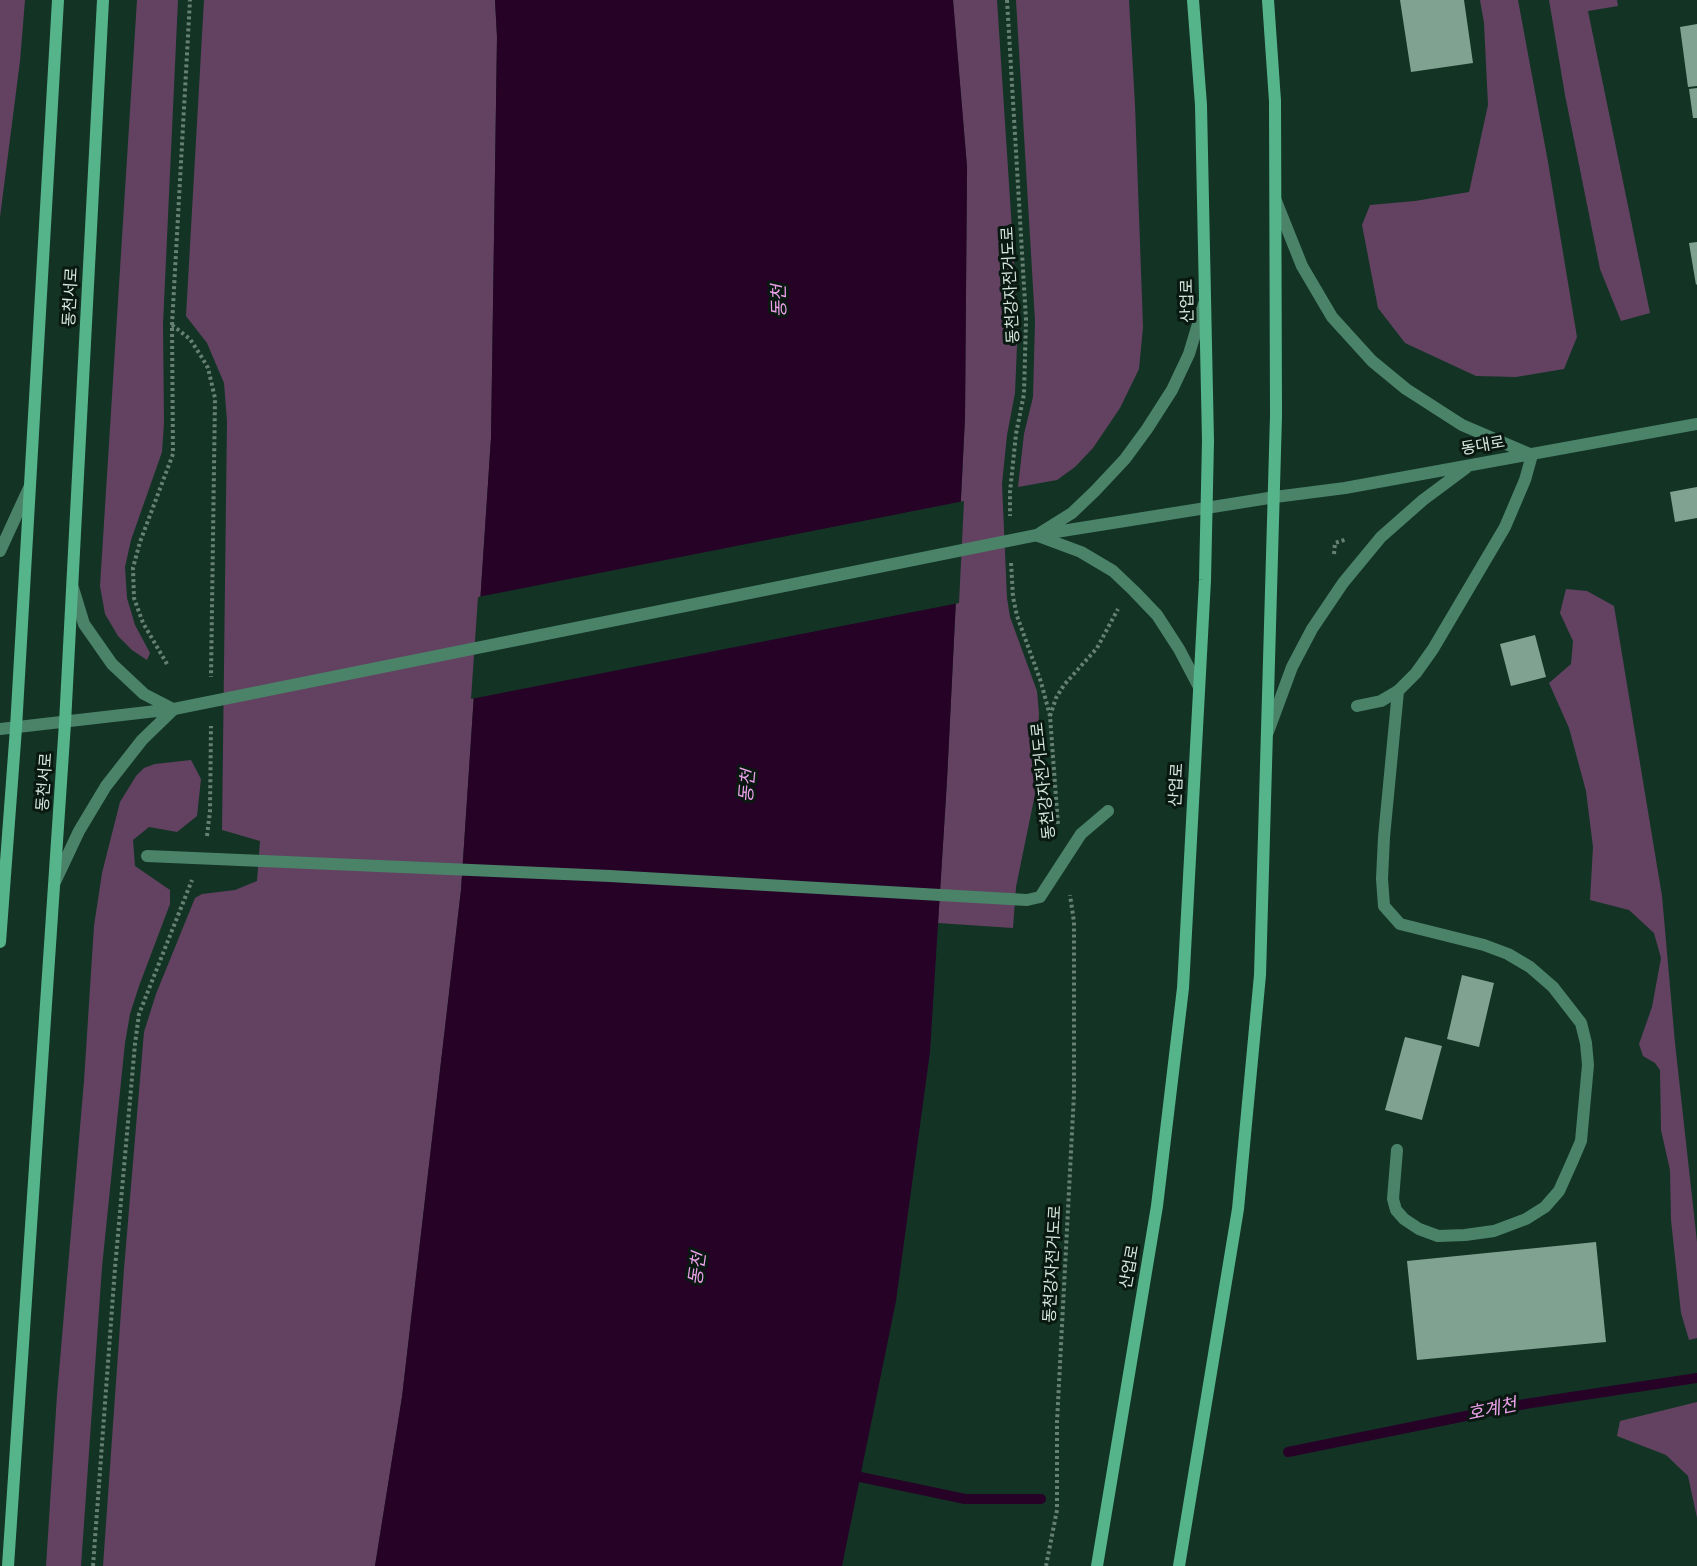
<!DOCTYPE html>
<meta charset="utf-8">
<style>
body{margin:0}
canvas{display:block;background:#133325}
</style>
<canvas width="1697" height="1566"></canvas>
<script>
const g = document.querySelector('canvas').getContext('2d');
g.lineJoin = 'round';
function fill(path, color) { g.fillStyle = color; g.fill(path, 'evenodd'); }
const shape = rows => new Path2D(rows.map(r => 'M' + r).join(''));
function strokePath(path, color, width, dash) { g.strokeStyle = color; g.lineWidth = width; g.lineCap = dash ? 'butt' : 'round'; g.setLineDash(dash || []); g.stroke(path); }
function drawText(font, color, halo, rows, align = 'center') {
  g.font = font + ' Manrope,"Noto Sans KR",sans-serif'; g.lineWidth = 6; g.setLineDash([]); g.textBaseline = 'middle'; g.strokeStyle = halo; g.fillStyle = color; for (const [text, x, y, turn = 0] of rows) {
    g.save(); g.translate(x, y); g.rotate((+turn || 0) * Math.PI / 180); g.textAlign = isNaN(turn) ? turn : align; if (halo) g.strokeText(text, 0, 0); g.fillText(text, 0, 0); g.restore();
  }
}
const green = shape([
 [0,0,25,0,20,61,0,217],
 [137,0,178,0,163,324,164,423,162,452,131,540,125,567,127,598,135,625,150,653,147,660,132,650,118,636,105,614,100,586],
 [204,0,495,0,497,37,491,438,461,890,402,1397,375,1566,103,1566,124,1269,144,1032,156,994,195,898,202,894,235,890,257,881,260,841,222,830,227,421,224,383,207,343,186,316],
 [953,0,997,0,1018,322,1015,393,1007,435,1002,484,1007,598,1010,617,1037,691,1039,714,1035,794,1016,887,1013,928,938,923,947,780,965,417,967,167],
 [1016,0,1129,0,1135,105,1143,327,1139,369,1120,408,1093,448,1075,467,1057,480,1018,487,1024,434,1033,397,1035,321],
 [1480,0,1518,0,1548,162,1577,337,1564,369,1516,377,1476,376,1405,343,1378,308,1362,225,1370,205,1415,201,1469,192,1488,105,1484,23],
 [1549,0,1617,0,1618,6,1588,11,1650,313,1621,321,1600,269,1565,95],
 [1566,589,1587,591,1614,606,1662,896,1675,1043,1697,1242,1697,1338,1689,1340,1681,1313,1671,1220,1670,1170,1661,1130,1660,1070,1655,1063,1643,1056,1639,1044,1652,1007,1661,958,1654,933,1629,910,1590,900,1593,847,1586,791,1569,728,1549,683,1571,664,1573,641,1560,613],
 [191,760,201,779,197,816,177,832,149,827,133,840,135,866,170,890,170,904,139,986,130,1014,125,1043,102,1267,81,1566,46,1566,57,1395,84,1081,94,926,102,873,120,802,136,776,144,768,155,764],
 [1697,1402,1697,1518,1688,1476,1666,1455,1617,1436,1620,1421]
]);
const water = shape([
 [495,0,953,0,967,167,965,417,947,780,930,1052,896,1301,842,1566,375,1566,402,1397,461,890,491,438,497,37]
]);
const pier = shape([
 [964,501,959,603,471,699,478,597]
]);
const stream = shape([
 [1288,1452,1525,1404,1697,1378],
 [846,1474,965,1499,1041,1499]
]);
const building = shape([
 [1400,0,1464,0,1473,63,1411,72],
 [1697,24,1697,86,1688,87,1680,27],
 [1697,88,1697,118,1693,118,1689,89],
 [1697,242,1697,284,1696,285,1689,243],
 [1697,487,1697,518,1675,522,1670,492],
 [1535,635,1546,677,1511,686,1500,644],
 [1462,975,1494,983,1479,1047,1447,1039],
 [1405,1037,1442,1046,1422,1120,1385,1110],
 [1596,1242,1606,1342,1417,1360,1407,1261]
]);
const path = shape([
 [1007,0,1026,320,1024,394,1016,434,1010,492,1010,516],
 [172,325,190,339,201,356,208,368,215,398,211,677],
 [1334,554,1335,543,1347,539],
 [1011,563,1013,597,1017,616,1041,682,1050,716,1058,825],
 [167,664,143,623,134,598,133,568,140,542,173,454,172,325,190,0],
 [1050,716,1056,698,1064,685,1097,648,1118,609],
 [207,836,210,811,211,726],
 [93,1566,115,1268,135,1044,139,1014,192,880],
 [1046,1566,1057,1510,1057,1422,1074,1094,1074,922,1070,895]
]);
const service = shape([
 [1397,1150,1393,1199,1396,1210,1404,1219,1419,1229,1438,1236,1465,1235,1494,1231,1526,1219,1545,1207,1559,1191,1572,1162,1581,1141,1588,1065,1586,1043,1581,1023,1553,987,1530,967,1508,954,1484,945,1400,924,1384,906,1382,879,1384,837,1398,691]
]);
const minor = shape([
 [1357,706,1381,701,1398,691],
 [147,856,610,876,1027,900,1040,897,1081,834,1108,811]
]);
const tertiary = shape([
 [1276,201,1302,266,1332,317,1372,361,1406,389,1462,425,1532,455,1525,480,1505,527,1433,649,1416,673,1398,691],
 [1040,533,1072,513,1095,491,1125,459,1147,429,1172,390,1189,354,1204,304],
 [1037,535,1275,497,1345,488,1697,424],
 [1038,536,1081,552,1113,571,1134,591,1157,615,1179,649,1199,687],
 [0,551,29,488],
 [73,588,84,624,112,664,144,694,173,709],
 [0,729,174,709],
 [1268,732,1292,667,1312,629,1343,583,1381,537,1423,500,1466,468],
 [55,882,79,831,106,786,142,740,174,709]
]);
const secondary = shape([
 [0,942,16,728,58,0],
 [8,1566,65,723,103,0],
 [1097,1566,1157,1206,1183,988,1205,580,1208,441,1201,105,1193,0],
 [1179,1566,1238,1209,1260,975,1276,416,1275,101,1268,0]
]);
const tertiaryBridge = shape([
 [174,709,1037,535]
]);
const streetNames = [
 ["동천강자전거도로",1011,285,-93],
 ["동천서로",71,297,-87],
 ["산업로",1188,301,-91],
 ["동대로",1483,446,-10],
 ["동천강자전거도로",1044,781,-96],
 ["동천서로",45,782,-86],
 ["산업로",1177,785,-87],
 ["동천강자전거도로",1053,1264,-87],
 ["산업로",1130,1267,-80]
];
const waterNames = [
 ["동천",780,301,-91],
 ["동천",748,786,-85],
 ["동천",698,1269,-82],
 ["호계천",1492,1410,-12]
];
fill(green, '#624260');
fill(water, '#260226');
fill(pier, '#133325');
strokePath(stream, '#260226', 10);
fill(building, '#80a291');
strokePath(path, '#668074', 4, [3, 3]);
strokePath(service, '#4b8369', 12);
strokePath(minor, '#4b8369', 12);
strokePath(tertiary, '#4b8369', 12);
strokePath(secondary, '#56b48b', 12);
strokePath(tertiaryBridge, '#4b8369', 12);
drawText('16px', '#d6e8de', '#0a1812', streetNames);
drawText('italic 18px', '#eda1ea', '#0a1812', waterNames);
</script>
